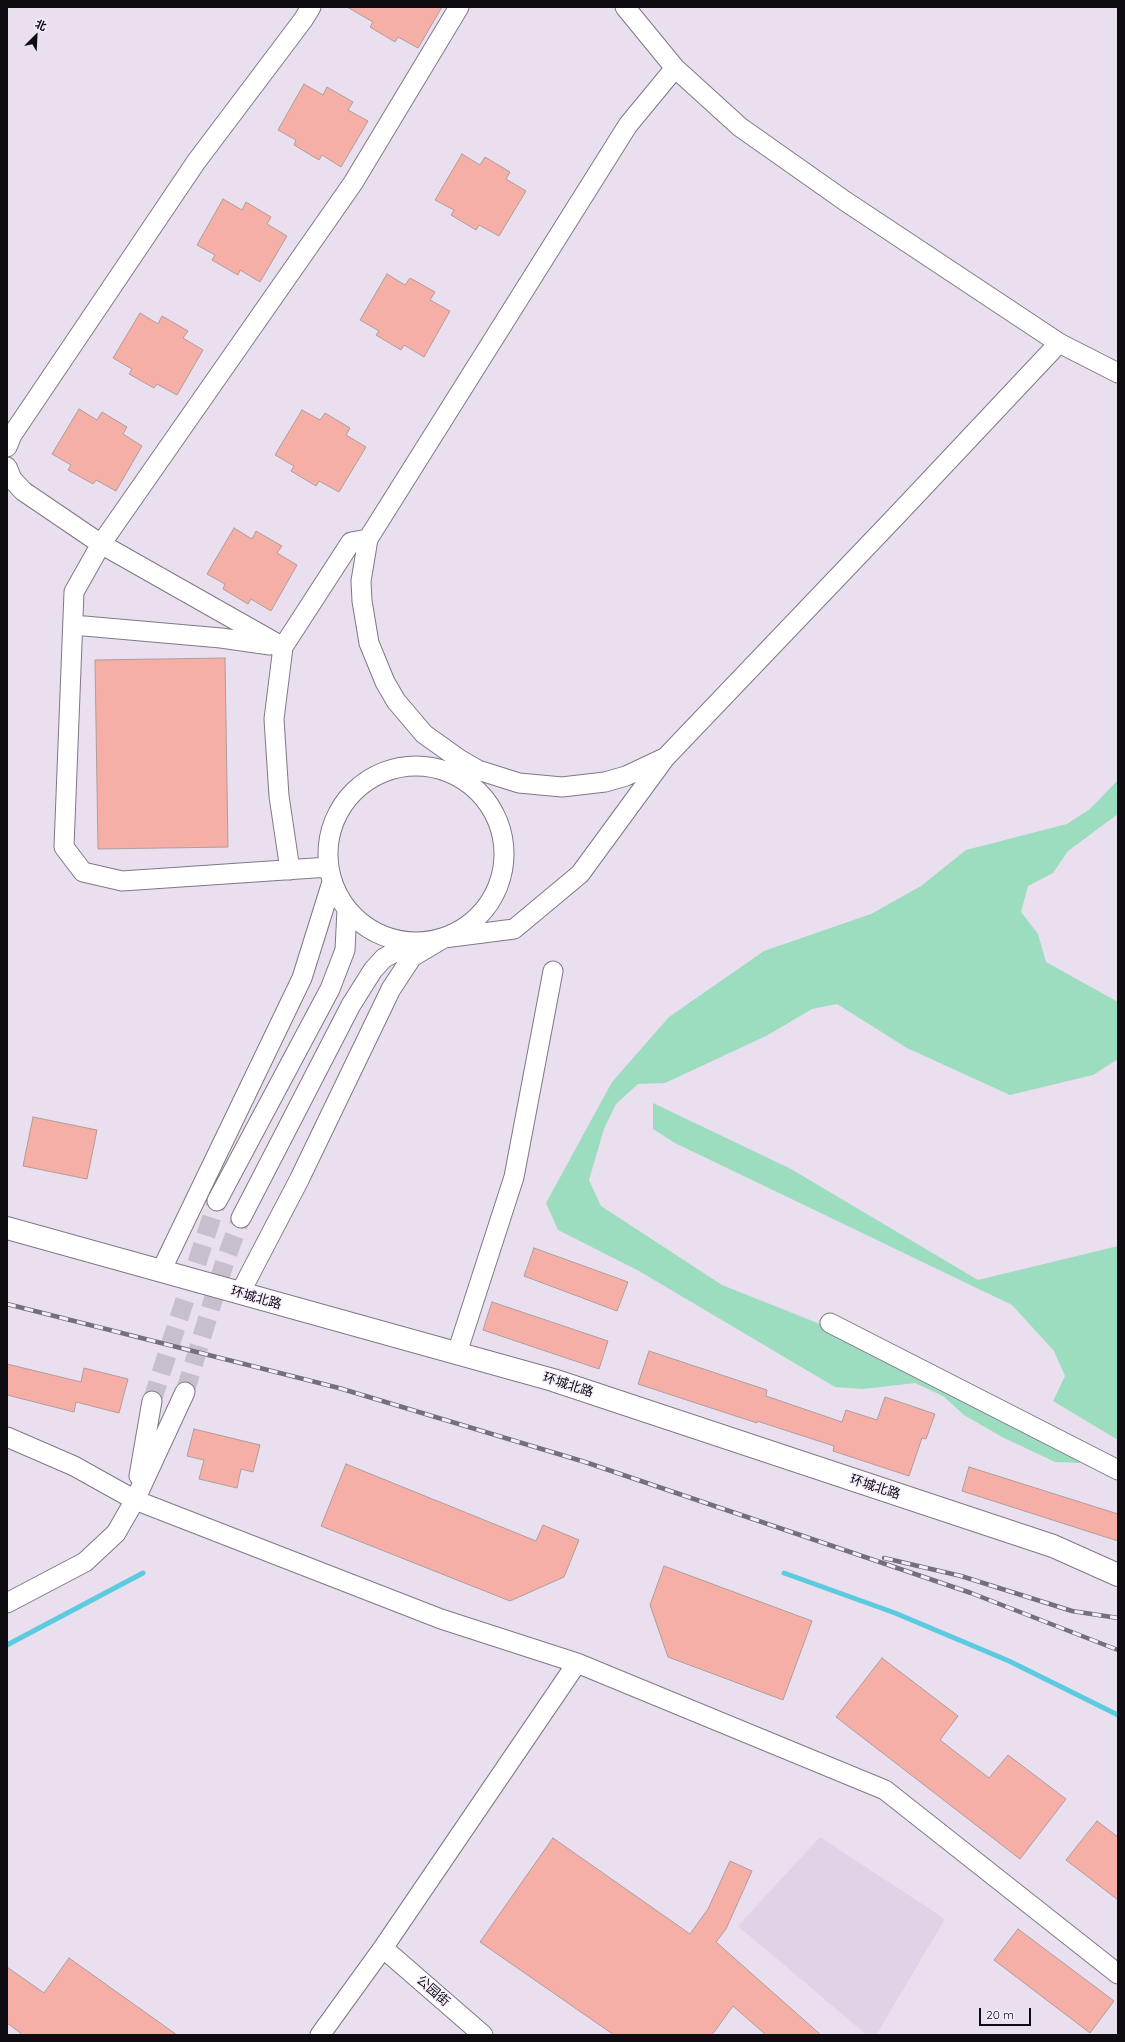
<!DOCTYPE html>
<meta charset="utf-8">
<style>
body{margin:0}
#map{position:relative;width:1125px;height:2042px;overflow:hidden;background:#e9dfee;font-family:Quicksand,"Noto Sans SC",sans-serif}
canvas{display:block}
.frame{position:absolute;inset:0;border:8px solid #0f0c11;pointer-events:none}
.north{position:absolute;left:16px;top:16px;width:40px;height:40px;-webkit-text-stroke:3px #f6ecfb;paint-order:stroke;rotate:24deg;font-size:11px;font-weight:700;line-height:16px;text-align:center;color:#0f0c11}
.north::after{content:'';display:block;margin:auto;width:14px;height:18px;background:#0f0c11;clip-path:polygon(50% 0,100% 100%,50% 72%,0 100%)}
.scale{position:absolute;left:979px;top:2008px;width:52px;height:18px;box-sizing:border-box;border:2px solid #0f0c11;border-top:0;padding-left:5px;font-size:12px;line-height:14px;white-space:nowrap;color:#0f0c11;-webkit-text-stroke:3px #f6ecfb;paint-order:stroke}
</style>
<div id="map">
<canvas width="1125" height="2042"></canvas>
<div class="frame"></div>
<div class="north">北</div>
<div class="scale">20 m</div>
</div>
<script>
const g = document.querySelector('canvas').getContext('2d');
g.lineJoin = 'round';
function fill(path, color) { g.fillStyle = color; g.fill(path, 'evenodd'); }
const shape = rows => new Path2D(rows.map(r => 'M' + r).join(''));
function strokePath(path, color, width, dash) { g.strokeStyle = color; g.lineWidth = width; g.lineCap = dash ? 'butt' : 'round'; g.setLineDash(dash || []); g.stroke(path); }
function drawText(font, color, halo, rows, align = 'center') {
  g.font = font + ' Quicksand,"Noto Sans SC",sans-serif'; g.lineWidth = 3; g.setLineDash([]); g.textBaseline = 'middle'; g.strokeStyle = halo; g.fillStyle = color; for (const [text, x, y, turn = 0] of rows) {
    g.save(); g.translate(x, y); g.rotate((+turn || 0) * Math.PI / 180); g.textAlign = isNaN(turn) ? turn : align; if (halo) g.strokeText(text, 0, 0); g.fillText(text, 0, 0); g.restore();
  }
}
const built = shape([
 [820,1837,945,1919,876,2035,867,2035,738,1926]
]);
const green = shape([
 [1118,780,1118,814,1068,851,1053,873,1028,886,1021,912,1038,934,1046,962,1118,1002,1118,1059,1093,1075,1010,1095,907,1048,837,1004,812,1009,766,1036,665,1083,638,1084,616,1104,604,1129,589,1180,601,1206,722,1285,830,1328,1074,1453,1081,1463,1055,1462,1002,1437,964,1415,943,1396,915,1383,863,1389,835,1387,639,1271,558,1230,546,1203,612,1082,669,1017,764,951,871,914,921,886,966,850,1067,824,1090,809],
 [653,1103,791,1169,978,1280,1118,1246,1118,1440,1053,1401,1065,1376,1054,1351,1012,1305,675,1143,653,1129]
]);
const stream = shape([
 [784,1573,895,1613,1009,1661,1118,1715],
 [7,1645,143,1573]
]);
const building = shape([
 [347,7,442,7,418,48,398,37,395,42,370,27,373,22,347,7],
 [304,84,323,95,327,87,353,102,348,110,368,121,341,167,322,155,319,160,294,145,296,140,278,130,304,84],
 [462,154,480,165,485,157,510,172,506,179,526,191,499,236,479,225,476,230,451,215,454,210,435,200,462,154],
 [223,199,242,210,246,202,271,217,267,224,287,236,260,282,240,270,238,275,212,260,215,255,197,245,223,199],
 [387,274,405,285,410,278,435,292,430,300,450,311,424,357,404,345,401,350,376,335,379,331,360,320,387,274],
 [140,313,158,324,162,316,188,331,183,338,203,350,177,395,157,384,154,388,129,374,132,369,113,358,140,313],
 [79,409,97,420,102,412,127,427,123,434,142,446,116,491,96,480,93,484,68,470,71,465,52,454,79,409],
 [302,410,320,420,325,413,350,428,346,435,366,447,339,492,319,481,316,486,291,471,294,466,275,455,302,410],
 [234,528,252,539,256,531,282,546,277,553,297,565,271,611,251,599,248,604,223,589,225,584,207,574,234,528],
 [225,658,228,847,98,849,95,660,225,658],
 [33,1117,97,1130,87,1179,23,1166,33,1117],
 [534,1248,628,1282,617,1311,524,1276,534,1248],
 [492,1302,608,1341,599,1369,483,1330,492,1302],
 [649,1351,767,1390,766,1396,842,1422,846,1410,877,1420,885,1397,935,1414,926,1439,922,1438,909,1476,833,1451,834,1446,757,1421,757,1423,638,1384,649,1351],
 [7,1364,81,1382,84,1368,128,1379,119,1413,76,1402,74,1412,7,1395,7,1364],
 [194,1429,260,1445,253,1472,241,1469,237,1488,199,1479,204,1460,187,1456,194,1429],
 [346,1464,536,1541,543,1525,579,1540,564,1577,510,1601,321,1526,346,1464],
 [969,1467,1118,1514,1118,1541,962,1491,969,1467],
 [664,1566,812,1621,783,1700,668,1657,650,1605,664,1566],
 [882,1658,958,1716,940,1740,989,1778,1008,1755,1066,1799,1020,1859,836,1717,882,1658],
 [1097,1821,1118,1837,1118,1900,1066,1860,1097,1821],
 [553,1838,690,1934,708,1909,730,1861,752,1871,726,1929,716,1942,821,2035,766,2035,733,2006,712,2035,614,2035,480,1942,553,1838],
 [1018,1929,1114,2001,1090,2033,994,1960,1018,1929],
 [69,1958,177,2035,23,2035,7,2023,7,1967,44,1993,69,1958]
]);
const minorTunnel = shape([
 [185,1392,225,1261,241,1218],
 [152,1401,217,1201]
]);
const minor = shape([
 [625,7,675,68,740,127,845,201,1059,343,1118,373],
 [7,447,12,435,196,162,303,20,311,7],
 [7,467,12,479,23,491,101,544,283,647],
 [73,625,221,638,270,645],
 [662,759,626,776,605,782,562,787,519,783,478,770,459,759,424,734,396,701,385,682,369,643,362,601,361,581,368,539,628,125,675,68],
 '328 854a88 88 0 1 1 176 0a88 88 0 1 1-176 0Z',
 [329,867,122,881,83,872,64,847,74,592,101,544,353,183,459,7],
 [290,870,279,796,274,719,283,647,351,542,368,539],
 [217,1201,330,989,345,950,347,909],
 [241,1218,351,1005,373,970,384,958,414,942],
 [161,1271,302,978,332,882],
 [240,1293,299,1180,391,989,412,957,444,938,514,929,580,874,665,758,899,513,1059,343],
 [830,1323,1118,1470],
 [457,1353,514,1177,553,971],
 [7,1437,74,1466,135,1500,441,1619,577,1663,885,1790,1118,1974],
 [139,1476,152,1401],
 [7,1603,85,1562,116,1533,135,1500,185,1392],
 [383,1948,483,2035],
 [320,2035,383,1948,577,1663]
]);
const major = shape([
 [7,1228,553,1380,1053,1546,1118,1575]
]);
const rail = shape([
 [7,1304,339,1388,585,1462,971,1593,1118,1650],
 [884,1558,961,1576,1072,1611,1118,1618]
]);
const streetNames = [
 ["环城北路",256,1298,16],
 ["环城北路",568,1385,18],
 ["环城北路",875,1487,18],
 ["公园街",433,1991,41]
];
fill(built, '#e0d2e7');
fill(green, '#9cddbf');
strokePath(stream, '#5ccbdf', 5);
fill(building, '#f5afa7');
strokePath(building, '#b09d9b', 1);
strokePath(minorTunnel, '#c8bfcd', 19, [19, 10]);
strokePath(minor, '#817886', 21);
strokePath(major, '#817886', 24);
strokePath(minor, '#fff', 19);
strokePath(major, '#fff', 22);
strokePath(rail, '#756f79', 4.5);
strokePath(rail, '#f6ecfb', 3, [9]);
drawText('13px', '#0f0c11', '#f6ecfb', streetNames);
</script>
